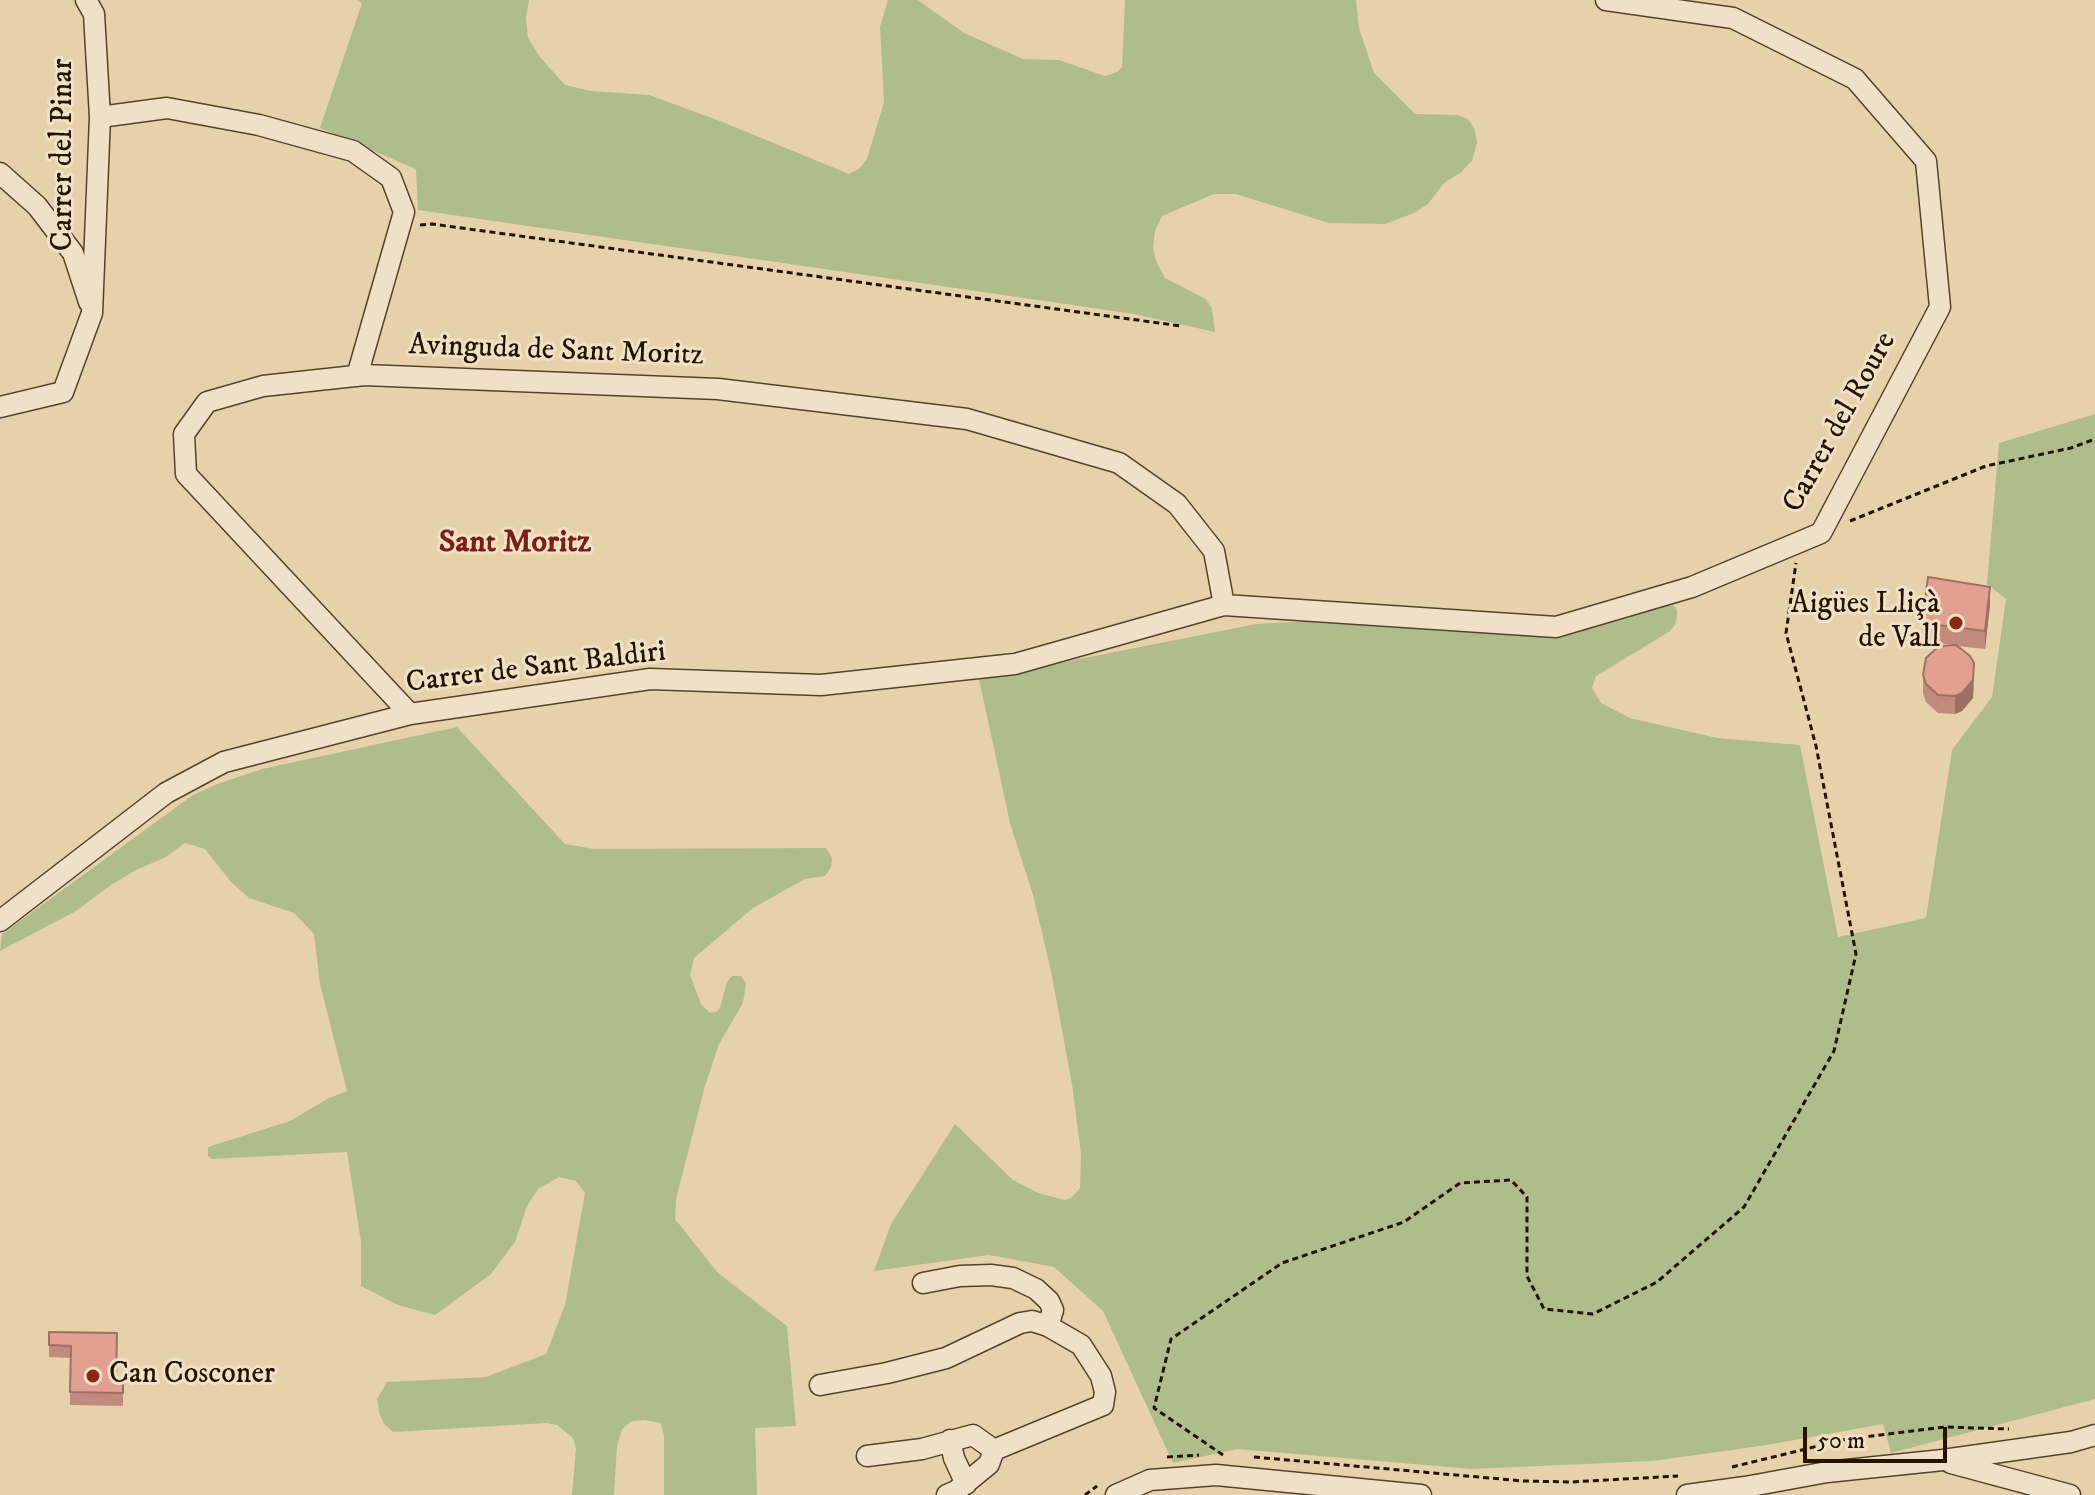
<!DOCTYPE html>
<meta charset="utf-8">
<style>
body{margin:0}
#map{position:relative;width:2095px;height:1495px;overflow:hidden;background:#e7d1aa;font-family:"IM FELL DW Pica",serif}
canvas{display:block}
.scale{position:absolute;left:1803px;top:1427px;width:144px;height:36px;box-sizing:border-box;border:4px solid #251300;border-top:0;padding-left:10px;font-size:24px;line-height:28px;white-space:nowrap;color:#251300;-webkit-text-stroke:6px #efe1c8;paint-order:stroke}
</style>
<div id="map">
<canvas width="2095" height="1495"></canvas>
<div class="scale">50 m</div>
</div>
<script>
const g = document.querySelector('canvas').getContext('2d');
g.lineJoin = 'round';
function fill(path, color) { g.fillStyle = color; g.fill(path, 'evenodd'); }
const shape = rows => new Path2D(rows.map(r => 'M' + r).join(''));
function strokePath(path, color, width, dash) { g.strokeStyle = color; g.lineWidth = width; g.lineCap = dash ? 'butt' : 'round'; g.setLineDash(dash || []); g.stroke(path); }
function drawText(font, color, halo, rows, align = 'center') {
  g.font = font + ' "IM FELL DW Pica",serif'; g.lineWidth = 6; g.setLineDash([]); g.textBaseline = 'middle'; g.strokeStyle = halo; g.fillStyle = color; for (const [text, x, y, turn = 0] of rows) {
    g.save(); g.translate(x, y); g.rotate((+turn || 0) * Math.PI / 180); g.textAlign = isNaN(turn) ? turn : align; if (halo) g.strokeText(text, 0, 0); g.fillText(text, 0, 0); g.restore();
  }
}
const green = shape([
 [357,0,529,0,526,18,528,38,540,57,565,85,591,91,649,95,720,121,849,174,860,168,867,159,884,102,880,27,888,0,918,0,964,33,1023,59,1059,60,1105,76,1117,72,1122,67,1125,0,1356,0,1359,28,1374,73,1415,114,1457,115,1468,119,1475,130,1477,143,1472,161,1460,173,1444,183,1428,204,1414,213,1385,224,1329,223,1236,194,1214,194,1162,216,1155,231,1153,248,1156,261,1165,278,1206,299,1212,309,1215,332,1134,314,418,210,416,169,320,128,362,3],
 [2095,414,2095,1399,1891,1453,1883,1424,1767,1445,1653,1461,1472,1469,1237,1449,1173,1463,1103,1311,1054,1267,989,1255,874,1271,891,1224,955,1124,1013,1180,1038,1193,1065,1200,1071,1198,1080,1188,1081,1154,1072,1084,1051,971,1033,895,1010,823,979,679,1256,624,1328,620,1558,638,1663,604,1673,605,1677,610,1677,617,1675,625,1669,632,1596,676,1592,688,1601,703,1630,718,1717,738,1800,745,1838,937,1926,918,1952,750,1992,697,2006,599,1987,584,1999,443],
 [457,727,565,844,594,849,826,848,832,858,831,867,825,876,805,879,753,908,694,958,690,975,701,1004,710,1013,716,1012,720,1008,727,982,732,976,741,976,746,983,743,1003,719,1044,705,1086,676,1199,675,1219,718,1273,787,1326,796,1426,755,1428,757,1495,664,1495,664,1436,661,1423,645,1420,632,1421,622,1429,617,1446,614,1495,572,1495,576,1448,573,1438,557,1425,547,1423,393,1432,384,1424,379,1412,377,1399,387,1382,486,1377,546,1354,565,1305,585,1193,576,1181,559,1177,538,1189,527,1206,515,1242,491,1274,435,1315,398,1305,361,1286,361,1242,347,1152,212,1159,208,1156,208,1147,290,1121,327,1099,347,1091,320,984,314,934,294,913,249,898,230,881,205,849,185,843,164,858,138,869,111,885,76,911,0,951,2,934,193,795,217,784,262,769]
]);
const path = shape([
 [420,225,432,224,1181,326],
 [1850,521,1986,466,2071,448,2095,439],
 [1223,1455,1154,1408,1171,1339,1282,1263,1404,1222,1460,1183,1511,1180,1527,1197,1527,1276,1544,1309,1593,1314,1657,1282,1744,1207,1834,1051,1856,954,1816,746,1786,633,1796,563],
 [1167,1457,1199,1455],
 [1254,1457,1523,1481,1571,1482,1678,1476],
 [1732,1467,1847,1439,1945,1427,2009,1429],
 [1085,1495,1097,1486]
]);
const minor = shape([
 [100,117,167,108,259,125,353,151,391,178,404,212,357,376],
 [0,173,37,206,73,253,89,302],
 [0,407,63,392,92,313,100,117,94,14,86,0],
 [410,714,186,474,184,434,207,402,263,386,364,375,718,389,967,419,1119,463,1177,504,1214,551,1224,605],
 [0,921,166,793,224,762,410,714,650,679,821,685,1015,664,1224,605,1556,627,1692,587,1821,533,1940,307,1926,161,1855,79,1733,18,1606,0],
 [923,1283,960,1276,991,1275,1013,1278,1036,1289,1049,1301,1053,1310,1048,1326],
 [820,1385,887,1373,946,1358,1020,1323,1032,1321,1048,1326,1081,1345,1101,1376,1105,1392,1103,1405,994,1450,989,1464,956,1491,947,1495],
 [950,1440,954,1458,966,1484],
 [867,1456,922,1449,973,1435,994,1450],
 [1951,1463,2070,1495],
 [1116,1495,1150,1480,1216,1475,1421,1495],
 [1687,1495,1745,1487,1827,1472,1943,1460,2071,1442,2095,1435]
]);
const wall = shape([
 [1990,605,1985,649,1957,646,1974,682,1973,698,1962,711,1955,714,1938,713,1926,702,1923,693,1923,675,1955,645,1922,641,1922,623],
 [49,1332,117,1333,116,1382,123,1382,123,1406,70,1405,71,1358,49,1357]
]);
const shadedWall = shape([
 [1990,587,1990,605,1985,649,1985,631],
 [1974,663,1973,698,1962,711,1955,714,1955,696]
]);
const building = shape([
 [1928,577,1990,587,1985,631,1922,623,1928,577],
 [1956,645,1970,656,1974,663,1973,680,1962,693,1955,696,1938,695,1926,684,1923,675,1926,658,1939,646,1956,645],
 [49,1332,117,1333,116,1382,123,1382,123,1393,70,1392,71,1346,49,1345,49,1332]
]);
const markers = [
 [1956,623,8,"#8f2418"],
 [93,1376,8,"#8f2418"]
];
const streetNames = [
 ["Carrer del Pinar",65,155,-90],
 ["Avinguda de Sant Moritz",556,352,2],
 ["Carrer del Roure",1841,423,-61],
 ["Carrer de Sant Baldiri",536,669,-7]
];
const poiNames = [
 ["Aigües Lliçà",1940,606],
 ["de Vall",1940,640],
 ["Can Cosconer",109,1376,"left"]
];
const neighbourhoodNames = [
 ["Sant Moritz",515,544]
];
fill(green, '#afbd8d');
strokePath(minor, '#56422a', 23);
strokePath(path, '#251300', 3, [6, 4]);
strokePath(minor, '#efe1c8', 20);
fill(wall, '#c28a7c');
fill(shadedWall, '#9e7065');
fill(building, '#e2a090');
strokePath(building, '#9e7065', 2);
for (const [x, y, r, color] of markers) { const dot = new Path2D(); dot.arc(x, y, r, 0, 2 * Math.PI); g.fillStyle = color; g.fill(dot); strokePath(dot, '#efe1c8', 3); }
drawText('30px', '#251300', '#efe1c8', streetNames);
drawText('30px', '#251300', '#efe1c8', poiNames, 'right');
drawText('bold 32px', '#7a1f14', '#efe1c8', neighbourhoodNames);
</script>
